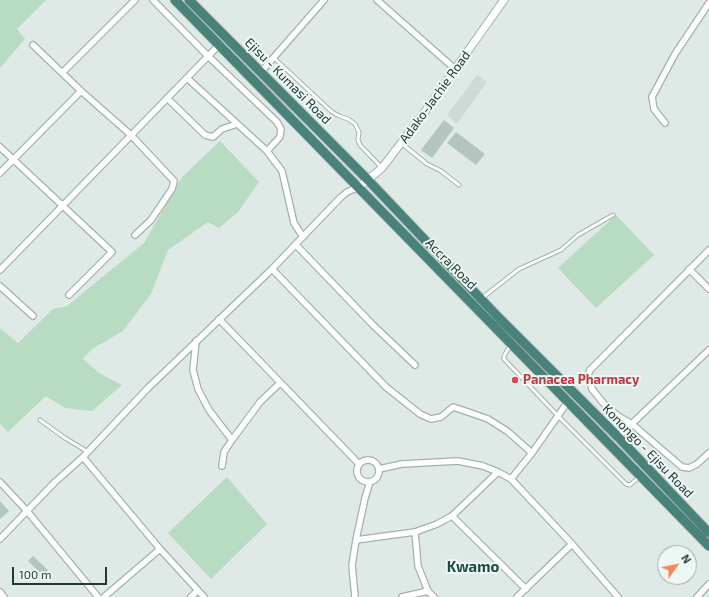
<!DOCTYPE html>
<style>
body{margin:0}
#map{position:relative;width:709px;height:597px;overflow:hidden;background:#dfeae6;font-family:"Exo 2",sans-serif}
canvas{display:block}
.north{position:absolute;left:657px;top:545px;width:40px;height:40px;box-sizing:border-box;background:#eff7f4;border:1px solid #9caba8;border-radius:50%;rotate:57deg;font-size:11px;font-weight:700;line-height:16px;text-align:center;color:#203a35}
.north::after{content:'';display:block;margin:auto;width:14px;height:18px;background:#f08857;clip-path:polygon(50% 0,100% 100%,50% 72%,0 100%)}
.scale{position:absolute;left:12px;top:567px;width:95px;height:18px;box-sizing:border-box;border:2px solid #203a35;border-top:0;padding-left:5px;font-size:12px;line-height:14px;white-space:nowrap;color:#203a35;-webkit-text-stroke:3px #eff7f4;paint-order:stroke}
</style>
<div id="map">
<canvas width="709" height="597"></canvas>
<div class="north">N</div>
<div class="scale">100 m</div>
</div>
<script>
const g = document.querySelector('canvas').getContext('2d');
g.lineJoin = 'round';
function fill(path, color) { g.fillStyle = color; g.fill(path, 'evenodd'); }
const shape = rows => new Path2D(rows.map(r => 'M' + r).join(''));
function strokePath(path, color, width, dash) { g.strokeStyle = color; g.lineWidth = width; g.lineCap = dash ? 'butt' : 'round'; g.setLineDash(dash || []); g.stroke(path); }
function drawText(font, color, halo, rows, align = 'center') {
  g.font = font + ' "Exo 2",sans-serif'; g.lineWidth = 4; g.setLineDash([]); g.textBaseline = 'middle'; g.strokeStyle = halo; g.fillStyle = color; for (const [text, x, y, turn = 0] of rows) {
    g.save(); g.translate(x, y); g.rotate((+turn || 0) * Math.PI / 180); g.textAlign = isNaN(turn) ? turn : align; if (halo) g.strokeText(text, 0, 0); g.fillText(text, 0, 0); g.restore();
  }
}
const built = shape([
 [477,75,487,82,457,124,447,115]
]);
const green = shape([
 [0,0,46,0,17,29,25,39,0,68],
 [220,141,259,182,238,212,219,228,208,222,168,250,151,294,123,331,92,349,83,359,99,373,122,385,92,411,65,408,46,396,8,432,0,424,0,328,18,343,53,309,67,306,144,243,182,177],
 [616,215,654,255,596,308,558,268],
 [227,477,267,524,211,579,168,533]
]);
const building = shape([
 [444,120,454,128,432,158,421,150],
 [456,132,485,154,476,165,447,143],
 [0,501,9,511,0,519],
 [33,556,48,570,43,575,28,561]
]);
const service = shape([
 [274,58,332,112,339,116,348,119,355,124,359,132,358,140,360,145,382,168],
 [401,143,427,164,441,171,459,185],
 [482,298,519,269,561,250,578,235,613,215],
 [511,344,504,356,504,359,558,416,626,484,630,485,640,476],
 [40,420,65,438,88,452]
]);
const minor = shape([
 [153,0,208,56,277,122,281,129,280,137,267,151],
 [377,0,455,69],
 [33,45,81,91,131,135,174,181,172,189,151,220,135,235],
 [261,72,324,0],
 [62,73,135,0],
 [187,78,267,151,282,171,294,223,303,237],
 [167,98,205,135,213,137,222,129,237,124],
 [665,123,654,109,652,97,675,54,709,3],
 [0,147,112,252,69,295],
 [0,173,81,91],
 [296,245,373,325,415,365],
 [709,250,590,370,588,375,592,389,604,404,618,416,632,424,682,467,689,468,697,464,709,453],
 [272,269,386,387,420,414,431,419,441,417,453,407,471,413,488,419,507,431,532,453],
 [689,269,709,289],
 [0,270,219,45],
 [0,286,33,316],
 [219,319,359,464],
 [196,341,193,370,198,389,209,410,232,440],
 [618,437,709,350],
 [83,457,160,549,204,597],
 '357 471a11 11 0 1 1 22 0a11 11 0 1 1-22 0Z',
 [222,466,224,452,232,440,260,402,280,383],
 [379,469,402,464,458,461,483,466,498,472,511,479,572,544,618,597],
 [511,479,532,453,569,400],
 [0,482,27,511,98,597],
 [452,516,526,589],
 [415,532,418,566,428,591,434,597],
 [0,539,54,483,83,457,148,388,272,269,340,198,347,192,359,187],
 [356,540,415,532,437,524,452,516,498,472],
 [0,592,4,597],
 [104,597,160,549],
 [191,597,197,591],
 [355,597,352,565,356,540,365,498,370,482],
 [402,597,428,591],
 [517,597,572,544],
 [697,597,709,584]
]);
const tertiary = shape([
 [359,187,382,168,424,113,504,0]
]);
const trunk = shape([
 [175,0,709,546],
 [189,0,368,180,499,318,618,437,709,533]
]);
const markers = [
 [515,380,4,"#e0444e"]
];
const streetNames = [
 ["Ejisu - Kumasi Road",288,81,45],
 ["Adako-Jachie Road",435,97,-54],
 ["Accra Road",451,264,45],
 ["Konongo - Ejisu Road",648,451,46]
];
const healthNames = [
 ["Panacea Pharmacy",523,380]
];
const quarterNames = [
 ["Kwamo",473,567]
];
fill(built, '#cddad5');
fill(green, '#b8dbc4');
fill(building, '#b4c5bf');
strokePath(service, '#a2b2ad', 5);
strokePath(minor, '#a2b2ad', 8);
strokePath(tertiary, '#a2b2ad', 9);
strokePath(trunk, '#bcc4c2', 11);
strokePath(service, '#fff', 3);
strokePath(minor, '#fff', 5.5);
strokePath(tertiary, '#fff', 7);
strokePath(trunk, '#488279', 9);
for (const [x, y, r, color] of markers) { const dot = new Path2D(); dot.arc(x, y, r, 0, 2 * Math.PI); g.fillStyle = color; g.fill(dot); strokePath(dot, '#eff7f4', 1.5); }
drawText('13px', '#203a35', '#eff7f4', streetNames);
drawText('bold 13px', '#be3a42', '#eff7f4', healthNames, 'left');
drawText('bold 15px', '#1d4b43', '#eff7f4', quarterNames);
</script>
